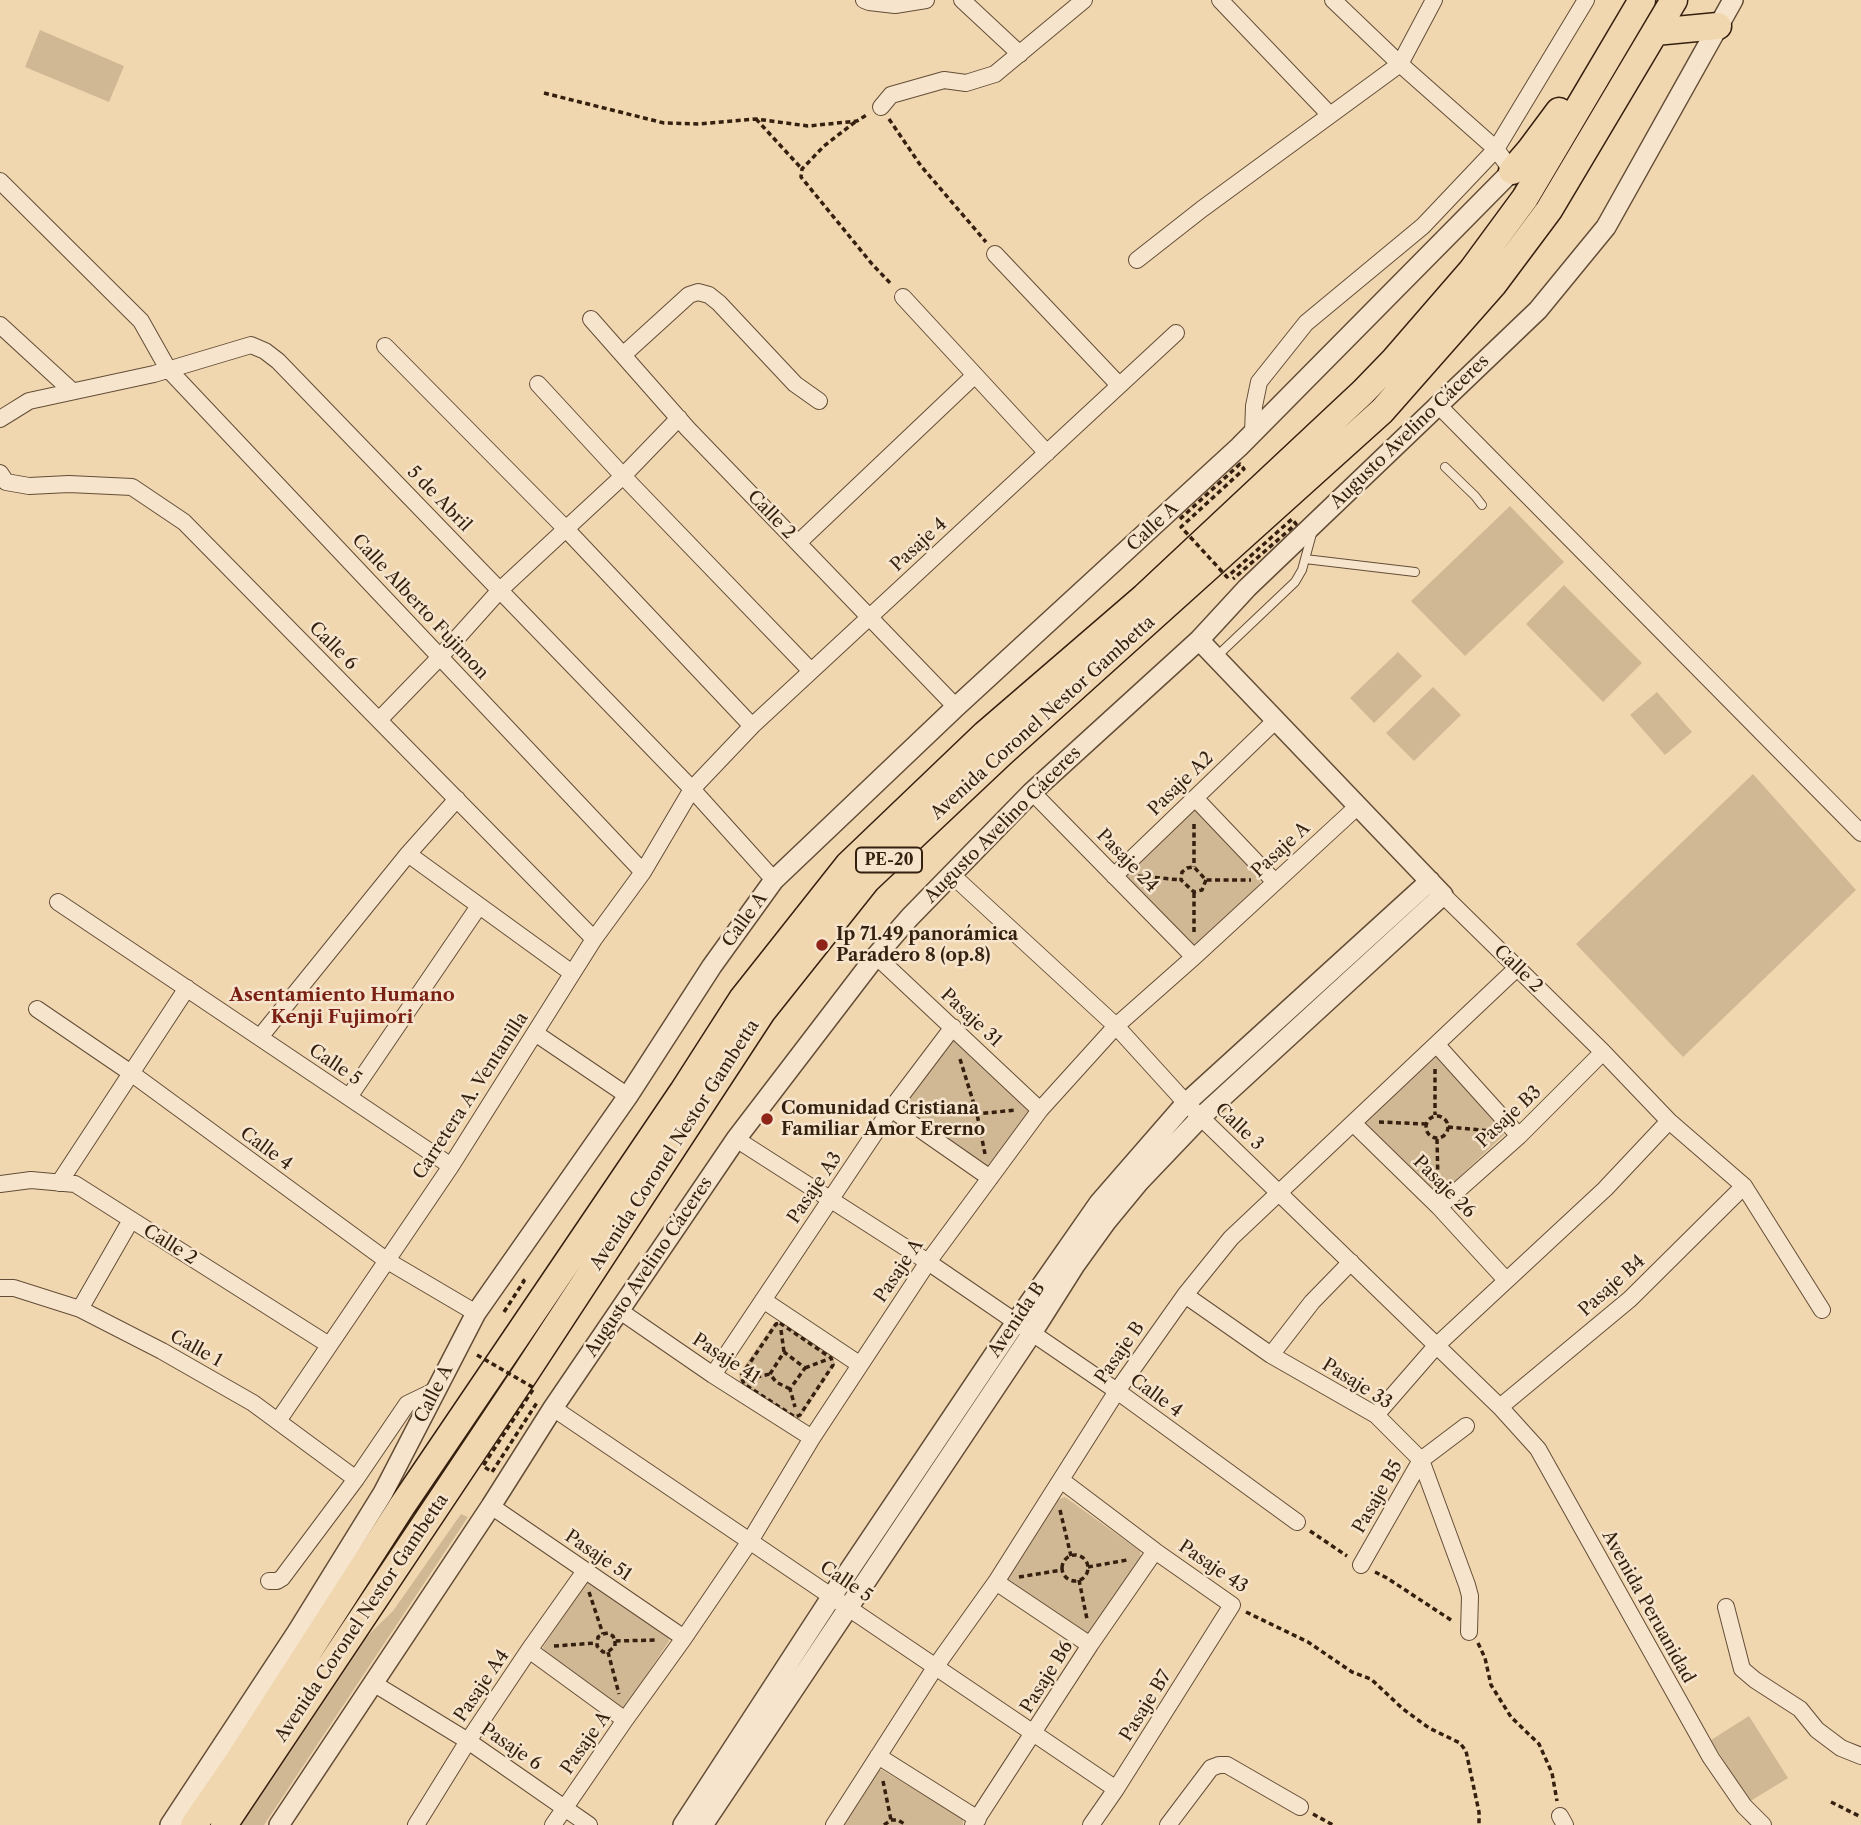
<!DOCTYPE html>
<meta charset="utf-8">
<style>
body{margin:0}
canvas{display:block;background:#f1d7b0}
</style>
<canvas width="1861" height="1825"></canvas>
<script>
const g = document.querySelector('canvas').getContext('2d');
g.lineJoin = 'round';
function fill(path, color) { g.fillStyle = color; g.fill(path, 'evenodd'); }
const shape = rows => new Path2D(rows.map(r => 'M' + r).join(''));
function strokePath(path, color, width, dash) { g.strokeStyle = color; g.lineWidth = width; g.lineCap = dash ? 'butt' : 'round'; g.setLineDash(dash || []); g.stroke(path); }
function drawText(font, color, halo, rows, align = 'center') {
  g.font = font + ' "Libre Caslon Text",serif'; g.lineWidth = 5; g.setLineDash([]); g.textBaseline = 'middle'; g.strokeStyle = halo; g.fillStyle = color; for (const [text, x, y, turn = 0] of rows) {
    g.save(); g.translate(x, y); g.rotate((+turn || 0) * Math.PI / 180); g.textAlign = isNaN(turn) ? turn : align; if (halo) g.strokeText(text, 0, 0); g.fillText(text, 0, 0); g.restore();
  }
}
const green = shape([
 [40,30,124,66,109,102,25,67],
 [1510,506,1564,562,1465,656,1411,601],
 [1564,585,1642,663,1603,702,1526,624],
 [1398,652,1422,676,1374,723,1350,698],
 [1433,687,1461,715,1414,761,1386,733],
 [1657,692,1692,732,1665,755,1630,715],
 [1753,774,1856,890,1683,1057,1576,944],
 [1190,810,1201,811,1261,877,1260,885,1200,944,1190,944,1125,877,1126,872],
 [953,1037,1032,1106,987,1170,902,1109,903,1103],
 [1435,1055,1504,1129,1504,1135,1442,1193,1436,1193,1364,1124,1365,1119],
 [780,1322,833,1355,835,1364,798,1422,740,1384,739,1374,774,1323],
 [1065,1497,1140,1551,1141,1558,1095,1630,1089,1633,1083,1634,1008,1585,1006,1577,1057,1500],
 [461,1514,468,1517,264,1825,239,1825,360,1643,393,1611],
 [586,1581,594,1583,668,1634,669,1641,626,1706,623,1708,616,1706,544,1652,543,1647],
 [1749,1716,1788,1778,1749,1802,1711,1740],
 [882,1770,963,1819,963,1825,841,1825,876,1771]
]);
const path = shape([
 [544,93,664,123,699,124,756,119,808,126,857,121,868,114],
 [756,119,802,169],
 [889,119,921,166,986,242],
 [855,122,824,146,802,169,801,177,872,264,892,285],
 [1194,824,1194,867],
 [1138,876,1181,880],
 [1206,880,1202,890,1194,892,1181,880,1182,872,1187,868,1194,867,1206,880,1251,880],
 [1194,932,1194,892],
 [960,1059,977,1114,985,1154],
 [1435,1069,1435,1115],
 [916,1106,962,1114,977,1114,1016,1110],
 '1426 1127a11 11 0 1 1 22 0a11 11 0 1 1-22 0Z',
 [1379,1122,1426,1124],
 [1448,1127,1491,1131],
 [1437,1139,1438,1184],
 [504,1312,524,1281,521,1278],
 [780,1323,831,1358,833,1365,800,1415,795,1417,744,1384,741,1376,776,1324,780,1323],
 [781,1330,784,1352],
 [805,1368,826,1360],
 [748,1379,770,1374],
 [790,1389,776,1382,770,1374,784,1352,805,1368,790,1389,795,1407],
 [1060,1510,1071,1556],
 [1310,1531,1347,1556],
 '1062 1568a13 13 0 1 1 26 0a13 13 0 1 1-26 0Z',
 [1088,1567,1127,1560],
 [1375,1572,1387,1578,1454,1622],
 [1019,1577,1062,1570],
 [1079,1580,1087,1619],
 [589,1592,603,1634],
 [1246,1612,1308,1642,1352,1672,1371,1679,1403,1709,1429,1728,1460,1743,1466,1751,1479,1812,1479,1825],
 [615,1641,615,1646,608,1652,603,1652,597,1646,598,1637,603,1634,608,1633,613,1636,615,1641,657,1640],
 [1478,1643,1485,1658,1491,1685,1511,1717,1539,1744,1552,1773,1557,1801],
 [554,1646,596,1643],
 [608,1652,619,1694],
 [883,1781,891,1820],
 [1831,1802,1861,1817],
 [1313,1814,1333,1825],
 [884,1825,891,1820,898,1820,906,1825]
]);
const service = shape([
 [1445,467,1475,496,1482,505],
 [1305,559,1415,572],
 [1216,657,1295,582,1302,570,1313,530]
]);
const minor = shape([
 [864,0,869,2,895,5,926,0],
 [962,0,1020,54],
 [1220,0,1330,115],
 [1333,0,1400,64,1496,149,1512,171],
 [881,107,891,95,944,80,966,83,995,74,1084,0],
 [0,181,141,321,168,369,643,872],
 [995,254,1119,385],
 [1137,260,1202,209,1400,64,1434,0],
 [903,297,1047,453],
 [591,319,688,429,956,707],
 [0,325,72,391],
 [385,346,566,529,752,726],
 [623,355,689,295,698,292,709,295,719,303,795,384,819,401],
 [538,384,623,476,811,671],
 [1437,404,1861,833],
 [0,419,29,401,154,374,251,345,265,351,278,361,692,789,774,880],
 [1253,433,1254,406,1259,382,1306,323,1423,226,1496,149,1586,0],
 [0,473,6,482,29,486,69,484,132,487,184,522,594,939],
 [798,543,975,375],
 [379,720,440,657,500,590,623,476,679,418],
 [1032,792,1194,957],
 [1195,798,1275,882],
 [408,854,572,973],
 [952,875,1116,1026,1186,1103,1500,1407,1538,1449,1711,1758,1744,1806,1763,1825],
 [1114,876,1275,721],
 [1443,895,1603,1052,1669,1121,1744,1186,1822,1310],
 [58,902,451,1166],
 [876,956,1040,1110],
 [37,1009,131,1073,386,1260,476,1313],
 [535,1033,628,1096],
 [260,1037,408,854,457,799],
 [1437,1045,1519,1136],
 [349,1097,479,906],
 [891,1109,990,1178],
 [1353,1123,1439,1207,1506,1280],
 [736,1139,928,1262,1032,1333,1117,1391,1297,1522],
 [59,1183,187,988],
 [0,1184,31,1180,75,1184,329,1345],
 [1439,1207,1519,1136,1603,1052],
 [0,1288,14,1288,80,1309,162,1351,253,1403,356,1479],
 [1185,1295,1271,1355,1376,1415,1421,1460,1467,1585,1470,1596,1469,1632],
 [763,1300,859,1364],
 [80,1309,131,1220],
 [620,1311,713,1375,812,1438],
 [1271,1355,1312,1302,1351,1262],
 [713,1375,891,1109,953,1027],
 [1500,1407,1630,1299,1744,1186],
 [553,1408,1116,1789],
 [1376,1415,1436,1346,1605,1189,1669,1121],
 [278,1421,451,1166,594,939,643,872,692,789,752,726,1176,333],
 [1061,1480,1155,1551,1232,1605,1116,1789,1091,1825],
 [491,1506,684,1638],
 [1361,1565,1421,1460,1466,1426],
 [269,1581,277,1581,282,1578,356,1479,407,1404,436,1390],
 [996,1582,1090,1645],
 [1726,1607,1742,1669,1755,1680,1800,1709,1817,1730,1841,1748,1861,1756],
 [529,1650,625,1720],
 [373,1683,468,1741,589,1825],
 [878,1756,978,1819],
 [1560,1816,1565,1825],
 [416,1825,468,1741,529,1650,585,1571],
 [553,1825,625,1720,684,1638,750,1541,812,1438,928,1262,1040,1110,1116,1026,1194,957,1358,806],
 [834,1825,936,1666,996,1582,1117,1391,1185,1295,1231,1238,1517,968],
 [973,1825,1090,1645,1155,1551],
 [1168,1825,1211,1768,1219,1765,1227,1765,1300,1807]
]);
const tertiary = shape([
 [170,1825,297,1632,383,1493,476,1313,628,1096,712,966,774,880,956,707,1239,447,1512,171],
 [279,1825,491,1506,553,1408,736,1139,876,956,910,917,1032,792,1199,640,1247,588,1538,310,1606,227,1733,0],
 [683,1825,832,1596,1016,1322,1099,1203,1186,1103,1430,881],
 [703,1825,1032,1333,1075,1265,1106,1222,1139,1182,1201,1117,1443,895,1199,640]
]);
const trunk = shape([
 [1655,32,1718,26],
 [1512,171,1530,150,1559,111],
 [194,1825,240,1758,402,1506,683,1091,742,999,848,865,985,734,1144,597,1363,392,1394,360,1472,270,1525,198,1642,0],
 [224,1825,525,1374,762,1012,867,880,1003,752,1382,411,1493,285,1549,210,1674,0]
]);
const pathBridge = shape([
 [1180,519,1240,464,1244,469,1181,527,1227,577,1292,519,1296,524,1233,579],
 [477,1355,534,1388,483,1466,492,1472,538,1401]
]);
const markers = [
 [822,945,7,"#8f2418"],
 [767,1119,7,"#8f2418"]
];
const shields = [
 [889,860,66]
];
const shieldNames = [
 ["PE-20",889,860]
];
const streetNames = [
 ["Augusto Avelino Cáceres",1410,432,-44],
 ["5 de Abril",439,499,46],
 ["Calle 2",771,515,46],
 ["Calle A",1153,527,-43],
 ["Pasaje 4",919,545,-43],
 ["Calle Alberto Fujimon",420,607,47],
 ["Calle 6",333,646,45],
 ["Avenida Coronel Nestor Gambetta",1043,718,-42],
 ["Pasaje A2",1181,784,-44],
 ["Augusto Avelino Cáceres",1003,825,-45],
 ["Pasaje A",1281,850,-43],
 ["Pasaje 24",1127,861,46],
 ["Calle A",745,920,-54],
 ["Calle 2",1518,969,44],
 ["Pasaje 31",971,1018,43],
 ["Calle 5",335,1065,34],
 ["Carretera A. Ventanilla",471,1096,-57],
 ["Pasaje B3",1509,1117,-43],
 ["Calle 3",1239,1127,44],
 ["Avenida Coronel Nestor Gambetta",675,1145,-57],
 ["Calle 4",266,1149,36],
 ["Pasaje 26",1444,1187,45],
 ["Pasaje A3",815,1188,-56],
 ["Calle 2",170,1245,32],
 ["Augusto Avelino Cáceres",649,1267,-56],
 ["Pasaje A",899,1271,-56],
 ["Pasaje B4",1612,1286,-42],
 ["Avenida B",1017,1320,-56],
 ["Calle 1",196,1349,29],
 ["Pasaje B",1120,1353,-55],
 ["Pasaje 41",726,1359,33],
 ["Pasaje 33",1357,1384,32],
 ["Calle A",434,1394,-63],
 ["Calle 4",1156,1396,36],
 ["Pasaje B5",1378,1497,-60],
 ["Pasaje 51",598,1556,34],
 ["Pasaje 43",1213,1567,34],
 ["Calle 5",846,1582,34],
 ["Avenida Peruanidad",1648,1607,61],
 ["Avenida Coronel Nestor Gambetta",362,1618,-56],
 ["Pasaje B6",1047,1677,-58],
 ["Pasaje A4",482,1686,-56],
 ["Pasaje B7",1146,1706,-58],
 ["Pasaje A",586,1743,-55],
 ["Pasaje 6",511,1747,34]
];
const poiNames = [
 ["Ip 71.49 panorámica",836,935],
 ["Paradero 8 (op.8)",836,956],
 ["Comunidad Cristiana",781,1109],
 ["Familiar Amor Ererno",781,1130]
];
const neighbourhoodNames = [
 ["Asentamiento Humano",342,996],
 ["Kenji Fujimori",342,1018]
];
fill(green, '#d1b895');
strokePath(service, '#644d37', 10);
strokePath(minor, '#644d37', 18);
strokePath(tertiary, '#644d37', 22);
strokePath(trunk, '#351f0f', 29);
strokePath(path, '#351f0f', 3.5, [5, 3.5]);
strokePath(service, '#f6e5cc', 8);
strokePath(minor, '#f6e5cc', 16);
strokePath(tertiary, '#f6e5cc', 19);
strokePath(trunk, '#f1d7b0', 26);
strokePath(pathBridge, '#351f0f', 3.5, [5, 3.5]);
for (const [x, y, r, color] of markers) { const dot = new Path2D(); dot.arc(x, y, r, 0, 2 * Math.PI); g.fillStyle = color; g.fill(dot); strokePath(dot, '#f6e5cc', 2.5); }
for (const [x, y, w] of shields) { const box = new Path2D(); box.roundRect(x - w / 2, y - 12.5, w, 25, 5); g.fillStyle = '#f6e5cc'; g.fill(box); strokePath(box, '#351f0f', 2); }
drawText('bold 16px', '#351f0f', null, shieldNames);
drawText('18px', '#351f0f', '#f6e5cc', streetNames);
drawText('bold 18px', '#351f0f', '#f6e5cc', poiNames, 'left');
drawText('bold 19px', '#7a1f14', '#f6e5cc', neighbourhoodNames);
</script>
